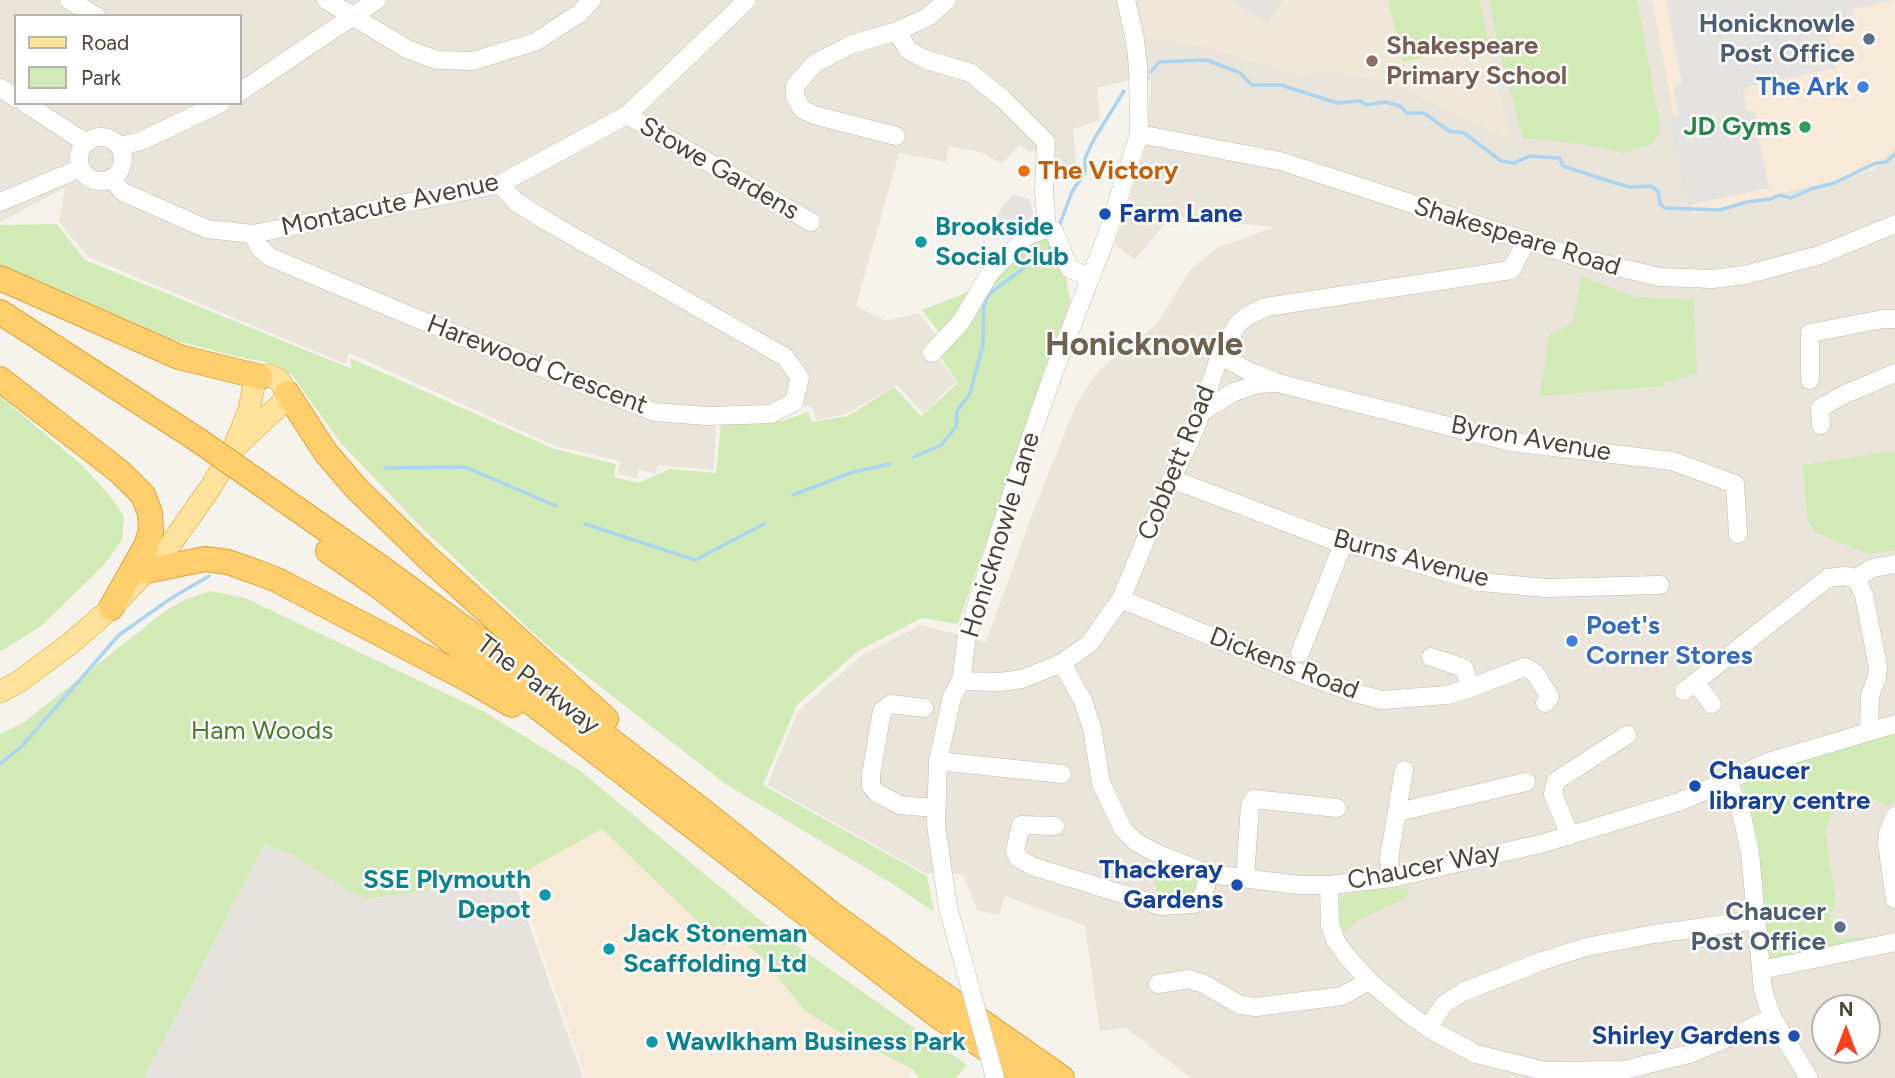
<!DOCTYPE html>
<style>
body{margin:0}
#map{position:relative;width:1895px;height:1078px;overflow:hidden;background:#f6f3ec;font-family:Figtree,sans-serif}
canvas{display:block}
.legend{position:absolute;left:14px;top:14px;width:228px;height:91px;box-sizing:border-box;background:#fff;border:2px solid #b7b4b0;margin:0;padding:9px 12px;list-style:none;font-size:21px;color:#4b4439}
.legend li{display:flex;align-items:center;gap:14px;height:35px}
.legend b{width:35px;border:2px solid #b7b4b0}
.north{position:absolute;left:1811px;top:994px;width:70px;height:70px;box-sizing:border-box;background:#fff;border:2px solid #b7b4b0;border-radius:50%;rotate:0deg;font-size:19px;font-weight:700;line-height:28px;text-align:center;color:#4b4439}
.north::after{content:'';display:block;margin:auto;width:24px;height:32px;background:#fc3f1d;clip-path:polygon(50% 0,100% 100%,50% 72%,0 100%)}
</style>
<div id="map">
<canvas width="1895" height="1078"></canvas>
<ul class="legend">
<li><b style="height:9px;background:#ffe39c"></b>Road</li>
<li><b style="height:19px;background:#d2eab5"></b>Park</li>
</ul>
<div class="north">N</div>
</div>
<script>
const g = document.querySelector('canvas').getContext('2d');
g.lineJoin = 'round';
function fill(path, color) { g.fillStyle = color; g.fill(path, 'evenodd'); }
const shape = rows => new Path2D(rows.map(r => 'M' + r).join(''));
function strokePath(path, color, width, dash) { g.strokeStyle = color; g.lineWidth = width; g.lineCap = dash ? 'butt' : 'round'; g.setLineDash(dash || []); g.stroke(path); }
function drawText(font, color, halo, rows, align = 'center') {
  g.font = font + ' Figtree,sans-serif'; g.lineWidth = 5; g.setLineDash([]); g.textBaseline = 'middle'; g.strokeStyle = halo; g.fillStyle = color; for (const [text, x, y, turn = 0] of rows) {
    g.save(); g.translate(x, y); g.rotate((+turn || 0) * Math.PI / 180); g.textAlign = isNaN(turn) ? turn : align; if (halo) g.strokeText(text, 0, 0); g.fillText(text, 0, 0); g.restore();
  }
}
const residential = shape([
 [0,0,1895,0,1895,732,1746,778,1744,790,1758,841,1768,951,1884,938,1836,939,1829,912,1835,893,1825,831,1843,790,1850,790,1890,806,1895,801,1895,1078,1191,1078,1126,1028,1100,1031,1085,926,1005,896,999,915,977,910,963,874,925,873,767,785,798,711,862,655,921,625,986,642,1032,515,1075,407,1098,371,1157,324,1190,270,1217,248,1274,227,1172,216,1135,259,1115,245,1145,148,1151,80,1126,81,1097,88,1100,120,1073,129,1077,172,1051,178,1048,149,1029,152,1020,145,1002,164,981,152,949,146,946,162,899,153,856,306,886,321,919,313,938,337,928,344,956,382,923,413,897,385,846,414,816,420,813,408,795,402,716,416,714,470,658,465,655,474,639,469,637,479,618,474,620,461,555,446,349,353,345,364,88,257,59,222,65,188,0,222],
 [16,16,240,16,240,103,16,103],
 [1825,1008,1867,1008,1867,1050,1825,1050]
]);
const commercial = shape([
 [1652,0,1895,0,1895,148,1873,171,1693,215],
 [602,829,723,946,730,931,765,961,805,1011,842,1034,912,1070,907,1078,585,1078,511,860]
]);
const industrial = shape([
 [264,844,298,858,345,889,368,899,513,878,583,1078,144,1078]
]);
const education = shape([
 [1139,0,1479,0,1510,140,1392,83,1331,72,1297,75,1213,49,1146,37]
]);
const green = shape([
 [1388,0,1479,0,1489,42,1403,62],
 [1489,0,1637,0,1661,132,1652,144,1623,153,1589,145,1523,138,1501,57],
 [57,224,85,260,352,369,350,358,554,449,616,464,614,477,638,483,670,469,716,473,721,424,782,421,808,412,812,422,848,416,894,387,921,416,958,383,932,345,942,336,922,310,973,290,1030,243,1047,236,1066,276,1070,302,958,624,922,618,858,651,797,705,763,785,927,876,934,912,893,884,727,785,544,643,418,524,340,442,292,375,274,364,235,356,169,339,0,267,0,225],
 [1581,276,1635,297,1694,300,1697,374,1665,382,1664,386,1540,396,1549,335,1573,323],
 [0,396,83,466,111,497,124,517,122,540,103,566,41,626,0,652],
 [1895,451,1895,550,1868,554,1815,532,1808,522,1803,465],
 [210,591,245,598,483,711,579,770,760,920,967,1065,956,1078,919,1078,912,1069,842,1034,805,1011,765,961,731,931,724,947,602,829,513,878,367,899,345,889,298,858,264,844,144,1078,0,1078,0,734,23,723,165,611,186,599],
 [1895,731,1895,801,1890,806,1850,790,1843,790,1825,831,1835,893,1834,907,1829,913,1836,938,1884,938,1776,960,1771,959,1768,951,1758,841,1743,787,1746,781,1803,760],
 [1160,867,1190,875,1196,880,1199,887,1193,895,1159,898,1154,878],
 [1407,888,1409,892,1406,898,1359,920,1342,933,1337,900,1344,895,1371,890]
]);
const parking = shape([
 [1231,0,1282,0,1268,23],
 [1666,0,1895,0,1852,9,1854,20,1847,32,1829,37,1836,68,1748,87,1743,90,1746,109,1755,111,1761,134,1758,135,1769,188,1688,205,1669,118,1679,115,1673,86,1682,83],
 [1013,195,1030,199,1033,213,1025,228,1004,239,993,218]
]);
const stream = shape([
 [1151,72,1159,62,1207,60,1240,73,1252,85,1281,85,1337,103,1360,101,1366,105,1385,102,1400,106,1407,113,1424,113,1449,131,1464,133,1501,161,1514,163,1530,156,1560,158,1563,166,1612,182,1630,187,1651,186,1658,191,1660,204,1665,208,1720,210,1747,202,1770,199,1780,195,1791,198,1811,189,1834,183,1876,163,1886,162,1895,154],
 [1058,229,1072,192,1085,172,1085,158,1093,141,1124,91],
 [914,457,941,445,956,427,957,411,970,394,983,344,984,305,988,295,1033,261,1047,255,1052,243],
 [385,468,465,467,556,506],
 [793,495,853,472,890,464],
 [585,524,695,560,764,524],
 [0,764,22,746,119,635,170,599,209,576]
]);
const minor = shape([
 [69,0,96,16],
 [326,0,407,49,437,60,473,61,535,42,580,13,592,0],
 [897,31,908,50,924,59,971,73,1003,99,1046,142,1044,191,1047,229,1054,231,1069,268,1090,278],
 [0,88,16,98],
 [240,92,377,0],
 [25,103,86,143],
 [627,115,811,222],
 [1139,134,1280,161,1583,259,1660,277,1712,279,1745,275,1820,255,1895,224],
 [896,136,814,115,802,109,795,97,795,86,814,64,850,45,897,31,928,17,947,0],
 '79 159a22 22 0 1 1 44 0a22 22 0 1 1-44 0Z',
 [120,146,141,141,221,103],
 [111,179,123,192,207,229,253,234,500,184,627,115,747,0],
 [0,202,81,168],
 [253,234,259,247,270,257,418,319,654,412,707,416,771,414,794,402,800,378,785,357,548,222,516,202,500,184],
 [932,353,961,322,990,273,1028,235,1047,229],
 [1220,355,1250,372,1278,383,1511,442,1672,461,1735,484,1738,534],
 [1810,380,1810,333,1883,319,1895,319],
 [1201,412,1234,392,1258,384,1274,383],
 [1821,425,1820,408,1843,395,1895,373],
 [1172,479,1343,544,1366,548,1481,582,1546,588,1660,585],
 [1856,578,1864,595,1878,667,1877,677,1870,696,1869,731],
 [1856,578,1873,568,1895,564],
 [1121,599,1307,676,1355,693,1382,700,1447,695,1471,688,1525,667,1535,673,1550,697,1545,703],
 [1300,653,1343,544],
 [1431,657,1464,668,1471,688],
 [1062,663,1083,701,1092,728,1101,783,1123,829,1136,842,1154,852,1209,874,1299,885,1329,885,1392,878,1544,843,1679,802,1771,761,1895,724],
 [961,681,1000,682,1022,679,1062,663,1089,644,1121,599,1165,493,1196,427,1220,355,1237,325,1247,316,1266,307,1511,270,1527,240],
 [1695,682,1712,704],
 [1684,691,1828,578,1844,576,1856,578],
 [924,708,891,704,882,711,871,775,871,786,877,793,900,805,934,808],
 [938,761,1062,774],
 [1728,780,1742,816,1750,853,1763,990,1772,1017,1809,1078],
 [1398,812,1526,782],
 [1895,816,1888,833,1887,844,1895,899],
 [1055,826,1021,825,1015,850,1018,858,1032,866,1161,906,1194,904,1203,895,1209,874],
 [1570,836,1553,794,1556,781,1627,735],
 [1245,877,1250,806,1254,799,1337,808],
 [1392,878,1389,858,1404,770],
 [1329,885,1330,925,1336,941,1345,954,1369,981,1402,1009,1428,1028,1476,1054,1545,1071,1624,1070,1689,1054,1740,1033,1772,1017],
 [948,907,936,825,938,761,952,697,961,681,967,636,1017,477,1053,374,1107,235,1139,134,1138,66,1135,40,1126,0],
 [1761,970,1895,942],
 [1158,984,1189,979,1204,984,1240,1005,1256,1007,1342,996,1369,981],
 [1428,1028,1444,1004,1463,992,1542,961,1586,947,1654,934,1756,920]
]);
const major = shape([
 [0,692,20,681,71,643,111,608,146,571,170,545,211,487,233,449,249,410,254,384,260,377,269,375,279,380,287,393,282,403,233,449]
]);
const highway = shape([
 [0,278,179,357,260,377],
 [0,312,198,440],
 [0,379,120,472,143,495,150,513,151,531,146,546,111,608],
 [287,393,326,453,357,489,428,558,606,719],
 [261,484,380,567,480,640,703,811,829,912,908,970,1062,1078],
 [328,551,377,585,609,762,938,1016,1029,1078],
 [146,571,205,559,228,562,259,573,277,580,469,680,512,705]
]);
const minorBridge = shape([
 [948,907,995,1078]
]);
const highwayBridge = shape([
 [198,440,261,484]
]);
const markers = [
 [1869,39,7,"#5c6f8a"],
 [1372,61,7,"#8d6e63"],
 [1863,87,7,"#3f7fe0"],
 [1805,127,7,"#2e9e5b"],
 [1024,171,7,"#e8710a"],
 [1105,214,7,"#1a4fb4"],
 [921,242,7,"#0f9aa8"],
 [1572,641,7,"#3f7fe0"],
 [1695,786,7,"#1a4fb4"],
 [1237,885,7,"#1a4fb4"],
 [545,895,7,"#0f9aa8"],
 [1840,927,7,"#5c6f8a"],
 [609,949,7,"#0f9aa8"],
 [1794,1036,7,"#1a4fb4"],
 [652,1042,7,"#0f9aa8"]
];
const serviceNames = [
 ["Honicknowle",1855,24],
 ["Post Office",1855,54],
 ["Chaucer",1826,912],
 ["Post Office",1826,942]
];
const educationNames = [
 ["Shakespeare",1386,46],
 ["Primary School",1386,76]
];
const shopNames = [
 ["The Ark",1849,87],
 ["Poet's",1586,626,"left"],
 ["Corner Stores",1586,656,"left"]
];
const leisureNames = [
 ["JD Gyms",1791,127]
];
const streetNames = [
 ["Stowe Gardens",719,169,30],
 ["Montacute Avenue",390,205,-12],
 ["Shakespeare Road",1517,237,17],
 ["Harewood Crescent",537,365,21],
 ["Byron Avenue",1531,439,10],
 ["Cobbett Road",1177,463,-68],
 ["Honicknowle Lane",1001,535,-73],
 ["Burns Avenue",1411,559,15],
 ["Dickens Road",1284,664,21],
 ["The Parkway",538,685,37],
 ["Chaucer Way",1424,867,-11]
];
const foodNames = [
 ["The Victory",1038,171]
];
const transitNames = [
 ["Farm Lane",1119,214],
 ["Chaucer",1709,771],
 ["library centre",1709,801],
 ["Thackeray",1223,870,"right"],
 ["Gardens",1223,900,"right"],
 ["Shirley Gardens",1780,1036,"right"]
];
const cultureNames = [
 ["Brookside",935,227],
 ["Social Club",935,257],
 ["SSE Plymouth",531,880,"right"],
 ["Depot",531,910,"right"],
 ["Jack Stoneman",623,934],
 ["Scaffolding Ltd",623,964],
 ["Wawlkham Business Park",666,1042]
];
const parkNames = [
 ["Ham Woods",262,731]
];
const districtNames = [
 ["Honicknowle",1144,345]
];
fill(residential, '#eae5da');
fill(commercial, '#f7ead8');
fill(industrial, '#e6e2dd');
fill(education, '#efe8d6');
fill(green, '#d2eab5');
fill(parking, '#e5e3e0');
strokePath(stream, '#a9d4f2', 3.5);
strokePath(minor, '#c2bbae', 19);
strokePath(major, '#e6c16a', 23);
strokePath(highway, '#e0a43c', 26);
strokePath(minor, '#fff', 18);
strokePath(major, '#ffe39c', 21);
strokePath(highway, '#ffcf6e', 24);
strokePath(minorBridge, '#c2bbae', 19, []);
strokePath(highwayBridge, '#e0a43c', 26, []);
strokePath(minorBridge, '#fff', 18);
strokePath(highwayBridge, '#ffcf6e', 24);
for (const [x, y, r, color] of markers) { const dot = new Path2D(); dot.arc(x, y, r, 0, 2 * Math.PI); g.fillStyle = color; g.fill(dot); strokePath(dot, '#fff', 2.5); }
drawText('bold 26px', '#4e5e75', '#fff', serviceNames, 'right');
drawText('bold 26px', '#785e54', '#fff', educationNames, 'left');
drawText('bold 26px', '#366cbe', '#fff', shopNames, 'right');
drawText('bold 26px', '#27864d', '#fff', leisureNames, 'right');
drawText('26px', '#4b4439', '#fff', streetNames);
drawText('bold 26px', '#c56008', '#fff', foodNames, 'left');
drawText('bold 26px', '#164399', '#fff', transitNames, 'left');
drawText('bold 26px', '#0d838f', '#fff', cultureNames, 'left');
drawText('26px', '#4a7f2a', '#fff', parkNames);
drawText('bold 33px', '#6e6250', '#fff', districtNames);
</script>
